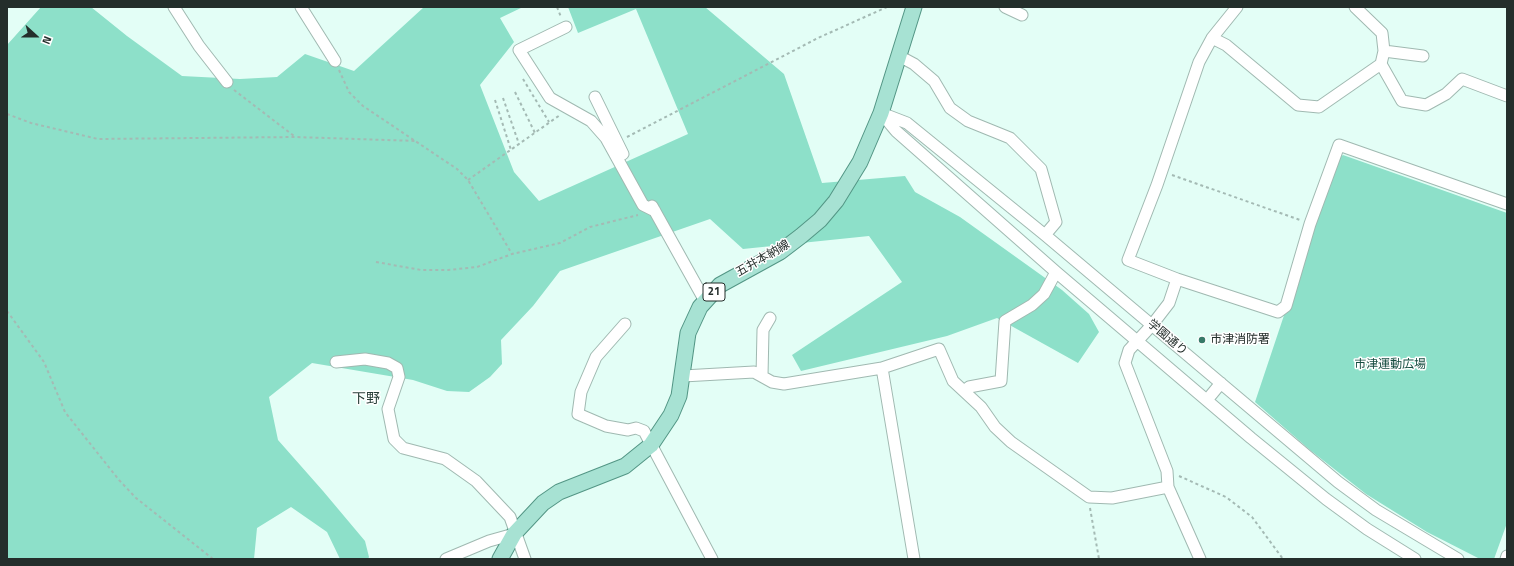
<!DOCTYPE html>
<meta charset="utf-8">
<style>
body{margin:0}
#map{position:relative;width:1514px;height:566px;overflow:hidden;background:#e3fef6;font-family:"Titillium Web",sans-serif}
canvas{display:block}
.frame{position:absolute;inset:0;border:8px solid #242e2b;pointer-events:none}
.north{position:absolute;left:16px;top:16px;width:40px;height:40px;-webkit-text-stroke:3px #fff;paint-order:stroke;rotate:111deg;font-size:11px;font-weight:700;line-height:16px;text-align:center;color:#242e2b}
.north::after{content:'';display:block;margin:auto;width:14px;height:18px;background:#242e2b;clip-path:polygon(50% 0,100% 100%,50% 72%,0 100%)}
</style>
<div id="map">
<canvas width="1514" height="566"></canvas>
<div class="frame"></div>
<div class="north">N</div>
</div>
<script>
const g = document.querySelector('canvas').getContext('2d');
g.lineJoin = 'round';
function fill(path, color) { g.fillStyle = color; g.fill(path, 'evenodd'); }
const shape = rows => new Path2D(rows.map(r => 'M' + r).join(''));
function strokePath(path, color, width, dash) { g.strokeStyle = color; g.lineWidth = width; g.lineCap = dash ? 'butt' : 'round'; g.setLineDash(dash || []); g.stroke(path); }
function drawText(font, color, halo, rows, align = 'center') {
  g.font = font + ' "Titillium Web","Noto Sans JP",sans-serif'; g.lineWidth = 3; g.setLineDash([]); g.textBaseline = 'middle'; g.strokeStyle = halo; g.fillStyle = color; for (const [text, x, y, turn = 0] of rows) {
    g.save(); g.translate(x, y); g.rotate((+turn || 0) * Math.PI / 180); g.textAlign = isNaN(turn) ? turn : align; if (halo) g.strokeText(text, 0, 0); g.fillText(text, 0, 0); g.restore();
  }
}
const green = shape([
 [41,7,91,7,127,36,182,76,240,79,277,77,305,54,354,71,424,7,523,7,500,18,514,42,480,85,514,172,539,201,688,134,636,9,578,33,568,7,705,7,784,74,822,183,905,176,915,192,960,217,1062,290,1089,314,1099,332,1078,363,997,318,947,336,801,371,792,355,902,282,869,236,743,249,710,219,560,271,533,306,501,340,502,364,490,377,469,392,447,391,413,380,312,363,269,397,278,440,323,491,365,541,369,557,368,559,340,559,327,532,291,507,257,528,254,559,7,559,7,45],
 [1343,155,1507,213,1507,523,1494,559,1480,559,1427,532,1366,494,1310,450,1255,402,1336,160]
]);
const path = shape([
 [557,7,561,17],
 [339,70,349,92,363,106,457,169,468,180,512,254],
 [523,79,549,122],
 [234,90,294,136],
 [515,92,535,133],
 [503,98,519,144],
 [495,100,511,150],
 [7,114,31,123,98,139,295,137,417,141],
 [627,137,818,38,887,7],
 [1172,175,1300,220],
 [468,180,560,115],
 [376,262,421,270,448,270,477,267,512,254,560,243,590,227,638,215],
 [7,311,44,362,65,412,119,480,136,498,213,559],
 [1179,476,1226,497,1252,517,1283,559],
 [1090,508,1099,559]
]);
const minor = shape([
 [174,7,199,46,227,82],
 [301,7,335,61],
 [1005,7,1022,15],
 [1237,7,1212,38,1199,62,1157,185,1128,260,1177,279,1278,312,1286,306,1310,224,1339,145,1507,204],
 [1355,7,1382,33,1384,51,1381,64,1402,101,1426,105,1446,94,1462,79,1507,96],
 [566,27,519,50,550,98,591,121,606,138,643,205,655,211],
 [1212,38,1226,45,1298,105,1319,107,1381,64],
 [1384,51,1423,56],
 [899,56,914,64,934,81,950,108,968,121,1010,138,1041,169,1056,222,1045,235],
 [595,97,623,154],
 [881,113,907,123,1045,235,1338,482,1376,510,1458,559],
 [881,113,896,131,1056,272,1251,438,1326,499,1367,529,1415,559],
 [652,206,705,301],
 [1177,279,1169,303,1152,325,1129,350,1125,363,1167,471,1168,487,1200,559],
 [625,324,596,357,581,392,578,414,606,426,628,430,636,428,644,431,712,559],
 [336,362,365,359,388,363,397,368,399,377,388,409,394,439,403,448,445,459,476,481,510,517,525,559],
 [882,368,914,559],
 [683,376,754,372,772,382,784,384,882,368,939,349,953,381,981,407,995,427,1011,442,1089,497,1112,498,1168,487],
 [762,376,763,330,770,318],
 [964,391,969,387,1001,381,1005,321,1032,305,1044,294,1056,272],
 [1207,400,1221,383],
 [446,559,489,541,514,534],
 [1506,559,1507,556]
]);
const major = shape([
 [500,559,514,534,543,503,559,492,625,466,651,445,671,415,679,396,688,333,700,307,720,285,780,252,801,236,820,220,836,201,860,162,881,113,914,7]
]);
const markers = [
 [1202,340,4,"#377968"]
];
const shields = [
 [714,292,22]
];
const shieldNames = [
 ["21",714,292]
];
const streetNames = [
 ["五井本納線",763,259,-30],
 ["学園通り",1167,338,40]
];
const poiNames = [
 ["市津消防署",1210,340]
];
const parkNames = [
 ["市津運動広場",1390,365]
];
const quarterNames = [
 ["下野",366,400]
];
fill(green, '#8de0c9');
strokePath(minor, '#a0b9b1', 13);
strokePath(major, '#539685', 17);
strokePath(path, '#a4bab4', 2, [3, 3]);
strokePath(minor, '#fff', 11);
strokePath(major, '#a7e2d3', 15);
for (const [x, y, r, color] of markers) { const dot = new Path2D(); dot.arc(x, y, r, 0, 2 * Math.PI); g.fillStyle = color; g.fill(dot); strokePath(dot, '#fff', 1.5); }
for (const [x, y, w] of shields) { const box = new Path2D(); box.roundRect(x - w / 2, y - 9, w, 18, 3); g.fillStyle = '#fff'; g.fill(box); strokePath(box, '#242e2b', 1); }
drawText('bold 11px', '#242e2b', null, shieldNames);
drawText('12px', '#242e2b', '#fff', streetNames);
drawText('12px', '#242e2b', '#fff', poiNames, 'left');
drawText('12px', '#174d41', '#fff', parkNames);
drawText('14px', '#283e38', '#fff', quarterNames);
</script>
